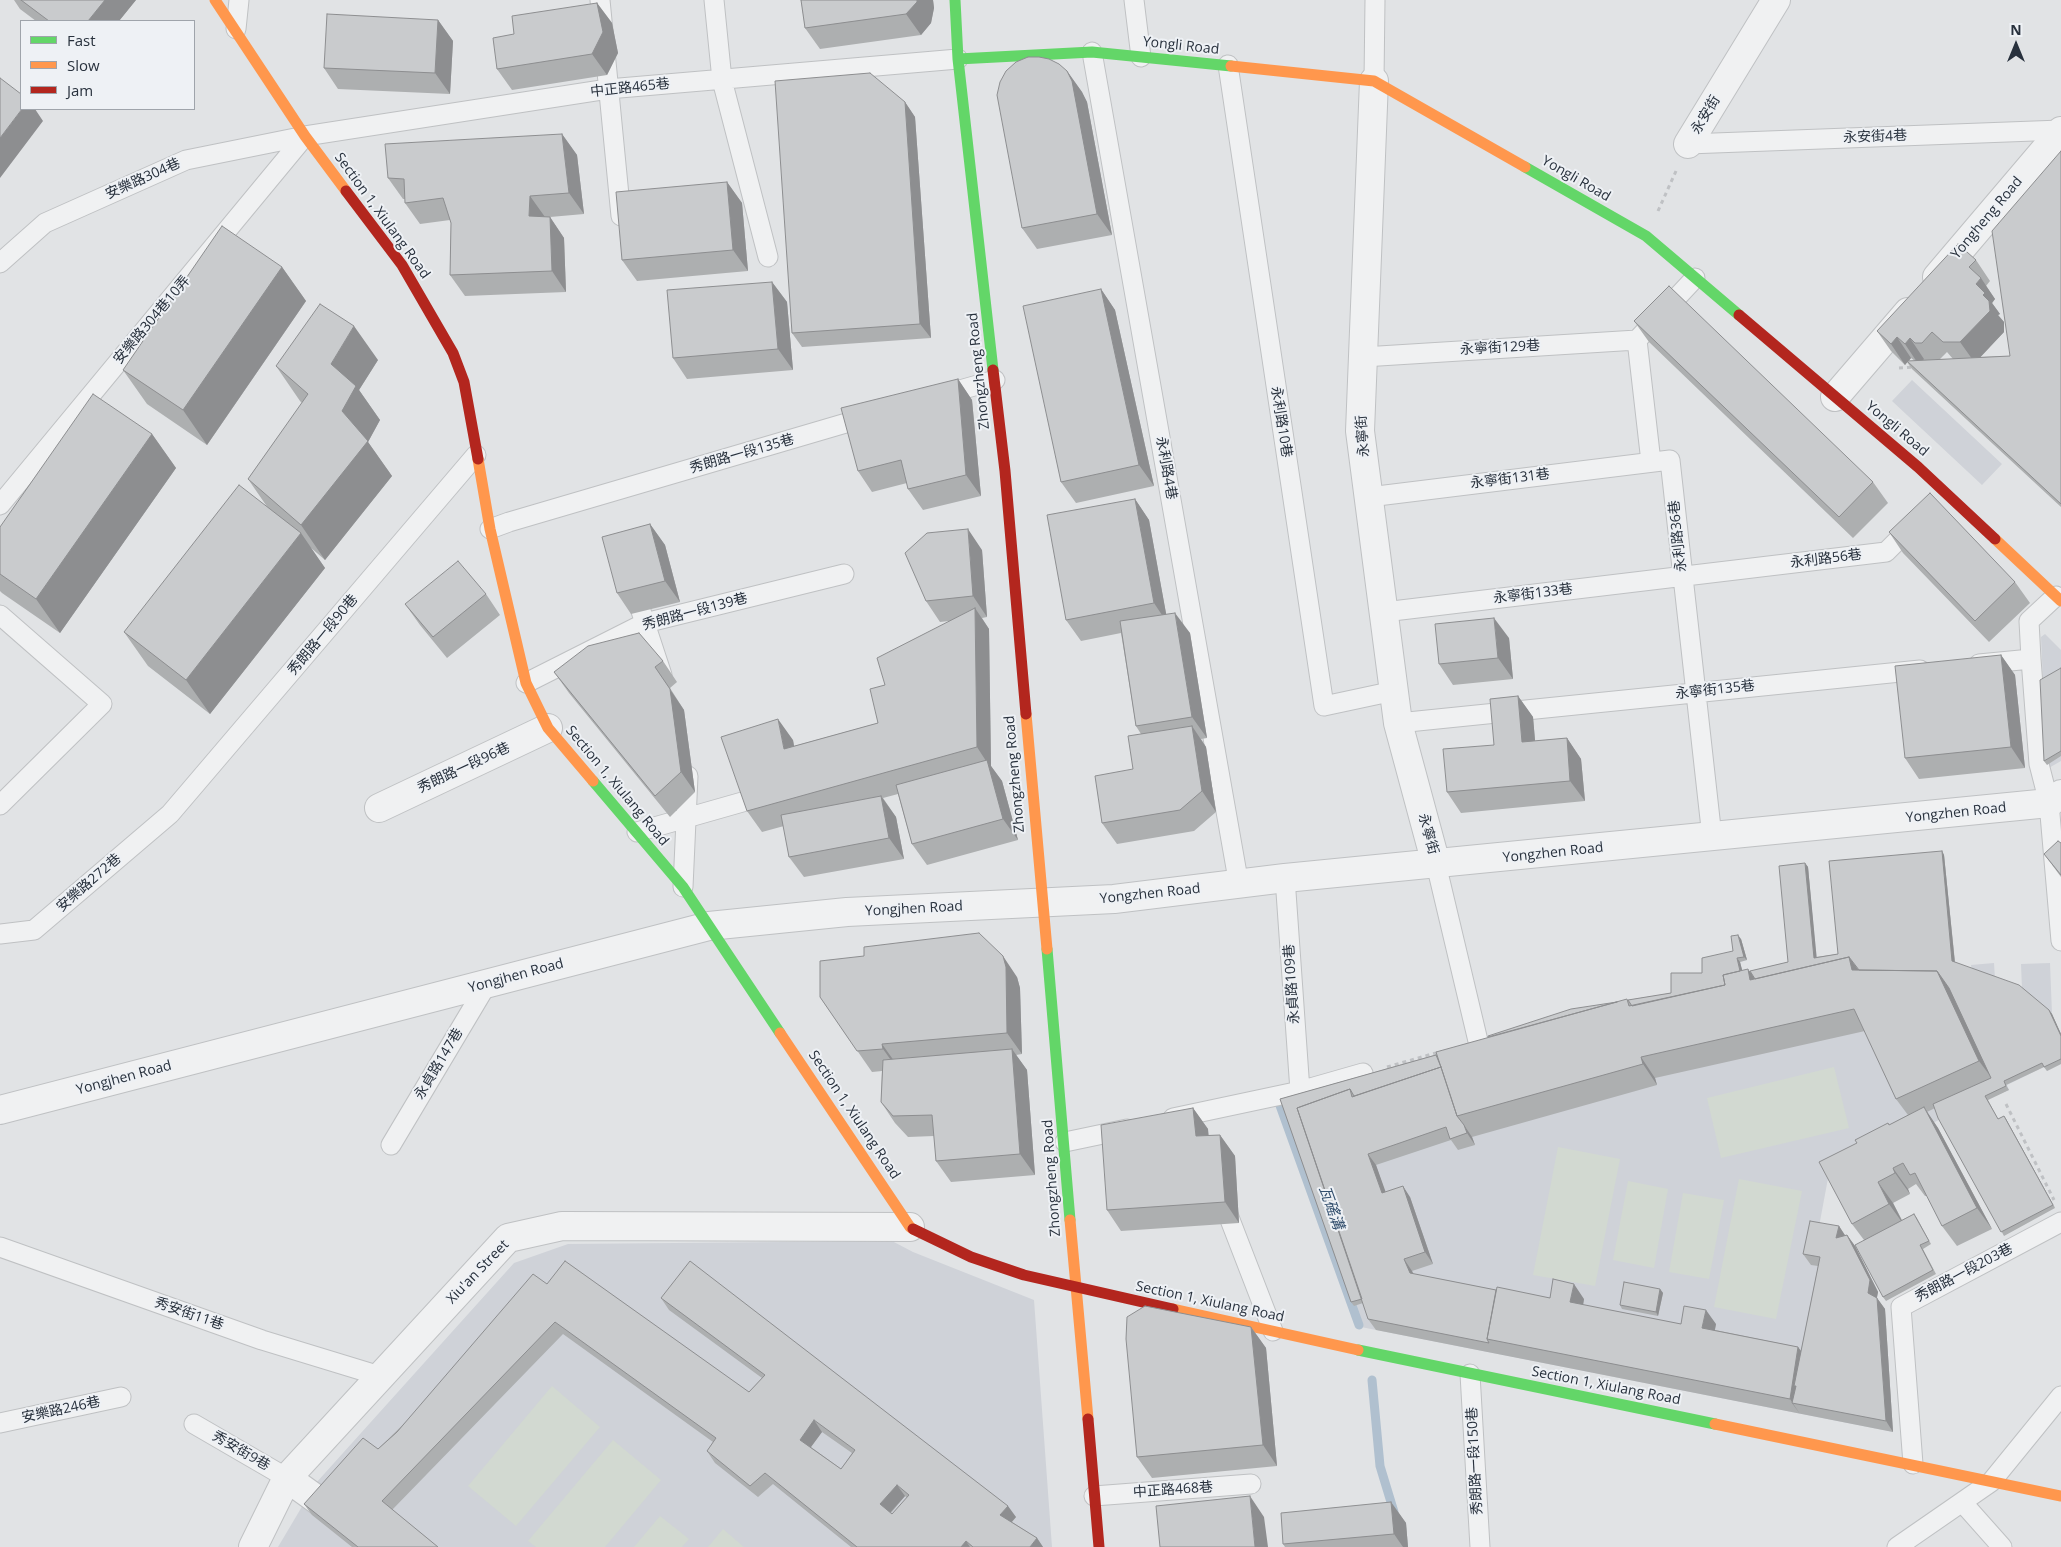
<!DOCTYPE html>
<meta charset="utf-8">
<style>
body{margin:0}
#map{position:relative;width:2061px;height:1547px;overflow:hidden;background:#e1e3e5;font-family:"Open Sans",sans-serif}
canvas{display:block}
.legend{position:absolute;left:20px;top:20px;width:175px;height:90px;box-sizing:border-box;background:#eef1f5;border:1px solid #9fa4ab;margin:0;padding:6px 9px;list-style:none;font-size:15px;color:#28313d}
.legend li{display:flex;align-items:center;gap:10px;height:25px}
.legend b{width:25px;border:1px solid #9fa4ab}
.north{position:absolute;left:1991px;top:20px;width:50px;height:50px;-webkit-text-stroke:4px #eef1f5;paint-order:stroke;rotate:0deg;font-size:14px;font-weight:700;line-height:20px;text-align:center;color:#28313d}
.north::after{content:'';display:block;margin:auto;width:18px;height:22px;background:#28313d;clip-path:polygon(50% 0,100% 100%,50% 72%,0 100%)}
</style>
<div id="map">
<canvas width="2061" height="1547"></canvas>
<ul class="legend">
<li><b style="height:6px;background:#63d668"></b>Fast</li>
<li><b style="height:6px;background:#ff974d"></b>Slow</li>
<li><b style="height:6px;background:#b3261e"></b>Jam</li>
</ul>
<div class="north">N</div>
</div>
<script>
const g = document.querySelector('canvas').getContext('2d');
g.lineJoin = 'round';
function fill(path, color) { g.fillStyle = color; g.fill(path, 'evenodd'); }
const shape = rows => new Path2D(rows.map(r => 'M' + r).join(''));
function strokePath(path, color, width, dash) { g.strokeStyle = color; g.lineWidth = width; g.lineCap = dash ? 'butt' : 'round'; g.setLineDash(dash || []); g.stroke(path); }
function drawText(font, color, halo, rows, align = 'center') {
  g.font = font + ' "Open Sans","Noto Sans TC",sans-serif'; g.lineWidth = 4; g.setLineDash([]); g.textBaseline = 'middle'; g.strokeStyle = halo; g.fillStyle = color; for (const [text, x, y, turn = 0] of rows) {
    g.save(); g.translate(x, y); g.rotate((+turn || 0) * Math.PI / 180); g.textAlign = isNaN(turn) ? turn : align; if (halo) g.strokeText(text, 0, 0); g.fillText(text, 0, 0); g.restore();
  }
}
const built = shape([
 [1912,380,2002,464,1982,485,1892,401],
 [2045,634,2061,650,2061,761,2047,769,2041,637],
 [1944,855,1955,964,1972,970,1971,965,1994,963,1995,979,2022,989,2021,964,2050,963,2052,1014,2061,1034,2061,1064,2047,1071,2044,1067,2007,1085,2009,1090,1941,1119,1829,1173,1818,1232,1844,1249,1855,1246,1878,1291,1876,1305,1893,1432,1361,1327,1282,1103,1673,996,1735,955,1733,940,1741,939,1747,960,1740,962,1744,977,1790,966,1781,870,1808,867,1817,961,1841,957],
 [892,1241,913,1252,1034,1300,1052,1547,278,1547,316,1483,514,1263,568,1244]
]);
const green = shape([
 [1834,1067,1849,1128,1721,1158,1707,1098],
 [1558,1147,1620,1159,1595,1286,1533,1275],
 [1739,1179,1802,1191,1776,1319,1714,1307],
 [1628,1181,1668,1189,1654,1268,1613,1260],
 [1683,1193,1724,1200,1709,1279,1669,1272],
 [552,1386,600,1427,516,1526,468,1486],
 [613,1440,661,1480,605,1547,536,1547,528,1541],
 [660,1516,689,1539,682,1547,634,1547],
 [723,1529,744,1547,708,1547]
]);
const stream = shape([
 [1278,1100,1359,1325],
 [1372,1380,1380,1466,1394,1512]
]);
const path = shape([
 [1658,211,1676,171],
 [1899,368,1913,367],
 [1387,1067,1439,1052],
 [2006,1104,2054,1200]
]);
const lane = shape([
 [600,0,621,216],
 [714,0,722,80,768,257],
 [1134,0,1141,57],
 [236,29,239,0],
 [1092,52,1239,885],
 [1228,65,1324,706,1394,691],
 [1374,81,1375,0],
 [1688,144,2061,130],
 [0,263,45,223,186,160,305,136,608,89,958,59],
 [1363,357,1637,340],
 [939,396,995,380],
 [1651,462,1637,340,1695,278],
 [1369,497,1670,460,1712,837],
 [0,505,305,136],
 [490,529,509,522,870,416],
 [641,611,662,675],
 [1384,612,1886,552,1913,525],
 [0,615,102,704,0,805],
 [2031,659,2039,764,2049,803,2061,941],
 [1979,664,2031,659,2029,621,2056,596],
 [526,683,645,623,844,574],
 [1398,723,1920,670],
 [637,832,767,795],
 [1436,864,1478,1041],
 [1285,878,1300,1091],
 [683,887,688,776],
 [0,934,34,930,170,814,476,455],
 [1173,1118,1300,1091,1363,1073],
 [1065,1142,1127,1129],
 [391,1145,487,984],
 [1222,1199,1273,1331],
 [0,1247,262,1340,380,1376],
 [1470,1374,1480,1547],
 [0,1423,121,1397],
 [194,1424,287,1478],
 [1913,1464,1901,1307,2061,1222],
 [1094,1496,1251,1484],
 [1962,1502,2002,1547],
 [1897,1547,1991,1482,2061,1396]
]);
const street = shape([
 [1374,81,1360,431,1398,723,1436,864],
 [1688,144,1776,0],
 [1937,277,2061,131],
 [1835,397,1908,312],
 [379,808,548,728],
 [0,1110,709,926,847,912,1114,899,1285,878,2049,803,2061,794],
 [287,1478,383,1547],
 [253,1547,287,1478,508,1238,562,1226,910,1227]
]);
const fast = shape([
 [955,0,958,59,993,370],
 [958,59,1092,52,1231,66],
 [1525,167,1646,236,1739,315],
 [593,781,683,887,780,1033],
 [1047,949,1070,1220],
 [1358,1350,1715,1424]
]);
const slow = shape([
 [215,0,305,136,346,191],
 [1231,66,1374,81,1525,167],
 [478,459,490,529,526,683,548,728,593,781],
 [1995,539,2061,601],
 [1026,714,1047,949],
 [780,1033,910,1227,913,1229],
 [1070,1220,1088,1419],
 [1173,1309,1358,1350],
 [1715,1424,2061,1496]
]);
const jam = shape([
 [346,191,402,265,453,353,464,382,478,459],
 [1739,315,1918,467,1995,539],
 [993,370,1005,471,1026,714],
 [913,1229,971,1257,1024,1275,1173,1309],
 [1088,1419,1099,1547]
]);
const wall = shape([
 [14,0,136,0,119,21,36,21,20,9],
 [801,0,933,0,934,8,931,23,921,35,820,49,805,28],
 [597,3,612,23,618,53,607,75,512,90,497,69,514,34],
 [438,20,453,41,450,94,338,89,324,68],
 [1067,71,1082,92,1087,102,1112,235,1037,249,1022,228],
 [905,102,915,117,931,338,802,347,792,333],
 [562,134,577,155,584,214,550,217,564,238,566,292,465,296,450,275,451,223,450,220,420,224,405,203,405,199,403,199,388,178],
 [2061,151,2061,507,1912,369,1907,362,1905,365,1891,351,1877,331,1976,260,1990,281,1986,286,1995,299,1992,303,2000,314,1998,315,2004,322,2004,332,1980,357,2010,356],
 [1947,352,1953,359,1940,359],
 [1911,358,1915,361,1909,361],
 [727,182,742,203,748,271,637,281,622,260],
 [282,267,306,301,207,445,147,404,123,370],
 [772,282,787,302,793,370,687,379,673,358],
 [1101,289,1115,310,1154,486,1076,503,1061,482],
 [1634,321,1873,482,1888,503,1853,538,1649,342],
 [378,360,359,390,380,420,368,442,392,476,325,560,310,547,325,568,210,714,148,666,124,632,268,508,248,479,302,403,300,401,276,366],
 [958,379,972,400,981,496,923,510,908,489,907,483,872,492,858,471],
 [152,434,176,468,60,633,2,593,0,591,0,527],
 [1135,499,1149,520,1166,614,1190,633,1207,738,1201,739,1206,747,1216,812,1194,831,1117,844,1102,823,1133,769,1141,734,1136,726,1121,633,1081,641,1066,620],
 [650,524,665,545,680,602,631,614,617,593],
 [1889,532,2015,582,2030,603,1989,642,1903,553],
 [982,550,987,617,982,618,989,629,991,766,1002,781,1018,840,927,865,912,844,898,794,883,798,896,817,904,859,804,877,789,857,784,826,762,832,747,811,793,740,794,746,878,723,885,685,949,621,940,622,926,601],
 [486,594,500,615,447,658,420,625,405,604],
 [1509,638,1513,679,1453,685,1439,664],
 [2001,655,2015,675,2025,768,1919,779,1905,758],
 [663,661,677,682,670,688,684,710,695,792,670,817,569,693,554,672],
 [2061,668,2061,756,2047,765,2044,761],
 [1518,696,1533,717,1535,741,1567,738,1581,759,1585,801,1461,813,1447,792,1494,745],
 [2061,843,2061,877,2044,854],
 [1942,851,1944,855,1955,962,2049,1010,2052,1014,2061,1034,2061,1064,2047,1071,2044,1067,2006,1085,2009,1090,1988,1100,1998,1119,2004,1116,2006,1119,2055,1208,2004,1236,1935,1108,1927,1112,1938,1128,1992,1229,1957,1246,1942,1226,1927,1196,1925,1196,1916,1184,1908,1189,1910,1194,1893,1203,1902,1220,1914,1214,1917,1218,1931,1244,1923,1249,1936,1274,1886,1301,1883,1297,1864,1240,1852,1224,1889,1125,1908,1115,1896,1099,1865,1031,1655,1078,1657,1085,1472,1137,1475,1145,1458,1150,1451,1140,1376,1165,1385,1192,1410,1197,1433,1264,1412,1271,1414,1274,1496,1290,1550,1298,1584,1299,1583,1305,1681,1324,1716,1324,1715,1330,1798,1347,1801,1351,1818,1266,1811,1265,1803,1254,1839,1226,1845,1235,1847,1235,1855,1246,1878,1292,1877,1298,1885,1309,1893,1432,1376,1330,1368,1319,1363,1303,1354,1306,1351,1302,1280,1099,1628,1000,1671,993,1702,973,1733,951,1741,939,1747,960,1740,962,1742,971,1750,971,1788,962,1805,863,1808,867,1816,957,1838,954],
 [1017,977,1020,988,1022,1054,1016,1055,1027,1070,1035,1175,951,1182,936,1161,934,1136,908,1137,895,1123,881,1102,882,1071,872,1072,820,997],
 [1193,1108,1208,1129,1208,1136,1220,1135,1235,1156,1239,1223,1121,1231,1107,1210],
 [547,1284,749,1392,762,1378,669,1310,661,1298,1016,1517,1012,1522,1037,1538,1043,1547,851,1547,773,1484,758,1497,715,1463,707,1451,713,1442,563,1334,392,1510,438,1547,352,1547,312,1515,304,1504,378,1449],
 [822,1432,852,1453,841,1469,811,1447],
 [905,1496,907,1498,892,1514,891,1513],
 [1660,1289,1663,1293,1658,1316,1622,1309,1620,1305],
 [1251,1327,1266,1348,1277,1466,1152,1478,1137,1457],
 [1391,1502,1406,1523,1408,1547,1285,1547,1283,1544]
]);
const shadedWall = shape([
 [105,0,136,0,119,21,88,21],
 [917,0,933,0,934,8,931,23,921,35,906,14],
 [597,3,612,23,618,53,607,75,592,54],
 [438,20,453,41,450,94,435,73],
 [1067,71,1082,92,1087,102,1112,235,1097,214],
 [905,102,915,117,931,338,920,324],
 [22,109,35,109,43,121,0,178,0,138],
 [562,134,577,155,584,214,569,193],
 [727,182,742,203,748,271,733,250],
 [530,196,545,217,529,216],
 [550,217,564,238,566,292,552,271],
 [282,267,306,301,207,445,183,410],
 [1981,278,1995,299,1992,303,2000,314,1998,315,2004,322,2004,332,1975,363,1960,342,1976,284],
 [772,282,787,302,793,370,778,349],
 [1101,289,1115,310,1154,486,1139,465],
 [354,326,378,360,359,390,380,420,368,442,392,476,325,560,301,525,342,411,331,364],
 [1897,337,1911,358,1905,365,1891,344],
 [1910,338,1924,359,1919,365,1905,344],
 [958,379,972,400,981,496,966,475],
 [152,434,176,468,60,633,36,599],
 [1135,499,1149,520,1168,624,1154,603],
 [650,524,665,545,680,602,665,581],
 [968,529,982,550,987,617,973,596],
 [301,533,325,568,210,714,186,680],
 [975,608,989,629,991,766,1002,781,1018,840,1003,819,988,764,977,747],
 [1175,613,1190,633,1207,738,1192,717],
 [1494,618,1509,638,1513,679,1498,658],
 [2001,655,2015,675,2025,768,2011,747],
 [655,667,684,710,695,792,681,772],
 [1518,696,1533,717,1537,763,1522,742],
 [778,719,793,740,798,770,784,749],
 [1192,726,1206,747,1216,812,1202,791],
 [1567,738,1581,759,1585,801,1570,781],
 [881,796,896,817,904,859,889,838],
 [1942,851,1944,855,1955,964,1952,961],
 [1805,863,1808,867,1817,961,1814,958],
 [1738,935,1741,939,1747,960,1744,957],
 [1003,956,1017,977,1020,988,1022,1054,1007,1033],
 [1849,957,1864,978,1852,970],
 [1737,958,1740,962,1744,977,1741,973],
 [1748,969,1763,990,1750,980],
 [1937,971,1952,992,1994,1081,1979,1061],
 [2049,1010,2052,1014,2061,1034,2061,1036],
 [882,1044,897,1065,898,1070,883,1049],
 [1012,1049,1027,1070,1035,1175,1020,1154],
 [1641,1057,1655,1078,1657,1085,1643,1064],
 [1924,1107,1938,1128,1992,1229,1977,1208],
 [1193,1108,1208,1129,1211,1157,1196,1136],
 [2004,1116,2006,1119,2055,1208,2053,1205],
 [1464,1125,1472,1137,1475,1145,1467,1133],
 [1220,1135,1235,1156,1239,1223,1225,1202],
 [1368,1154,1376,1165,1390,1204,1382,1193],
 [1893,1168,1908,1189,1910,1194,1895,1173],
 [1878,1182,1893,1203,1904,1225,1889,1204],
 [1403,1186,1410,1197,1433,1264,1425,1252],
 [1839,1226,1846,1237,1836,1238],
 [1847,1235,1855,1246,1878,1292,1875,1305,1868,1293],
 [1404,1259,1412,1271,1417,1284,1410,1273],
 [1574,1284,1584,1299,1581,1317,1570,1302],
 [1660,1289,1663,1293,1658,1316,1656,1312],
 [1877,1298,1885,1309,1893,1432,1886,1421],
 [1706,1310,1716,1324,1712,1343,1702,1328],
 [1251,1327,1266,1348,1277,1466,1263,1445],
 [1798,1347,1809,1362,1792,1403,1800,1414,1790,1399],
 [814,1420,822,1432,808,1451,800,1440],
 [897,1485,905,1496,888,1515,880,1504],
 [1250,1496,1264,1517,1268,1547,1255,1547],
 [1391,1502,1406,1523,1408,1547,1403,1547,1394,1534],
 [1008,1506,1016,1517,1008,1526,1000,1515],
 [1037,1538,1043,1547,1030,1547],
 [966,1541,970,1547,961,1547]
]);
const building = shape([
 [21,0,105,0,88,21,49,21,21,0],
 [801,0,917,0,917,2,906,14,805,28,801,0],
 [597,3,603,32,592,54,497,69,493,38,514,34,512,16,597,3],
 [327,14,438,20,435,73,324,68,327,14],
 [1028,57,1039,57,1049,59,1059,64,1067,71,1072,81,1097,214,1022,228,997,95,1000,82,1006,71,1016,62,1028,57],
 [870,73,905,102,920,324,792,333,775,81,870,73],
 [0,78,21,94,22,109,0,138,0,78],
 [562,134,569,193,530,196,529,216,550,217,552,271,450,275,451,223,443,198,405,203,404,179,388,178,385,144,562,134],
 [2061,151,2061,504,1907,361,2010,356,1992,231,2061,151],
 [727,182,733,250,622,260,616,192,727,182],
 [222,226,282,267,183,410,123,370,222,226],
 [1958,244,1976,260,1969,267,1981,278,1976,284,1985,293,1983,295,1989,301,1990,311,1960,342,1943,342,1932,332,1922,343,1915,343,1910,338,1905,344,1897,337,1891,344,1877,331,1958,244],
 [772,282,778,349,673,358,667,290,772,282],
 [1669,286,1873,482,1839,517,1634,321,1669,286],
 [1101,289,1139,465,1061,482,1023,306,1101,289],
 [320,304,354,326,331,364,356,386,342,411,368,441,301,525,248,479,308,394,276,366,320,304],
 [958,379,966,475,908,489,901,460,858,471,841,408,958,379],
 [93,394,152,434,36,599,0,574,0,527,93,394],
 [239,485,301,533,186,680,124,632,239,485],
 [1930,493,2015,582,1975,621,1889,532,1930,493],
 [1135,499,1154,603,1066,620,1047,515,1135,499],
 [650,524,665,581,617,593,602,537,650,524],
 [968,529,973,596,926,601,905,553,927,533,968,529],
 [458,561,486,594,433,637,405,604,458,561],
 [975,608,977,747,747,811,721,737,778,719,784,749,878,723,870,689,885,685,877,658,975,608],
 [1175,613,1192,717,1136,726,1120,621,1175,613],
 [1494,618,1498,658,1439,664,1435,624,1494,618],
 [639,633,663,661,655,667,670,689,681,772,655,796,554,672,588,646,639,633],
 [2001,655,2011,747,1905,758,1895,666,2001,655],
 [2061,668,2061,751,2044,761,2040,680,2061,668],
 [1518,696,1522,742,1567,738,1570,781,1447,792,1443,749,1494,745,1490,699,1518,696],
 [1192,726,1202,791,1180,810,1102,823,1095,776,1133,769,1128,736,1192,726],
 [987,760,1003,819,912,844,896,785,987,760],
 [881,796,889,838,789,857,781,815,881,796],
 [2058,841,2061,843,2061,875,2044,854,2058,841],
 [1942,851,1952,961,2019,985,2049,1010,2061,1036,2061,1059,2044,1067,2042,1063,2004,1081,2006,1086,1985,1096,1998,1119,2004,1116,2053,1205,2001,1232,1938,1118,1933,1104,1991,1078,1949,988,1937,971,1859,970,1849,957,1755,979,1750,971,1788,962,1779,866,1805,863,1814,958,1838,954,1829,861,1942,851],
 [979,933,1003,956,1006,967,1007,1033,882,1044,883,1049,857,1051,820,997,820,961,864,956,864,947,979,933],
 [1738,935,1744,957,1737,958,1740,971,1723,975,1725,985,1632,1006,1628,1000,1671,993,1671,973,1702,973,1702,958,1733,951,1731,936,1738,935],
 [1849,957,1852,970,1937,971,1979,1061,1896,1099,1854,1009,1641,1057,1643,1064,1457,1116,1436,1052,1627,999,1629,1006,1725,985,1723,975,1748,969,1750,980,1849,957],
 [1617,1002,1488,1037,1488,1036,1571,1009,1617,1002],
 [1012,1049,1020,1154,936,1161,932,1115,893,1116,881,1102,883,1060,1012,1049],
 [1436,1055,1441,1067,1354,1096,1350,1089,1297,1108,1362,1299,1351,1302,1280,1099,1436,1055],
 [1441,1067,1457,1116,1464,1125,1467,1133,1450,1139,1446,1127,1368,1154,1382,1193,1403,1186,1425,1252,1404,1259,1410,1273,1496,1290,1487,1339,1489,1343,1368,1319,1297,1108,1350,1089,1352,1097,1441,1067],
 [1924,1107,1977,1208,1942,1226,1915,1173,1910,1175,1903,1163,1893,1168,1895,1173,1878,1182,1889,1204,1852,1224,1819,1162,1857,1143,1855,1140,1888,1123,1889,1125,1924,1107],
 [1193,1108,1196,1136,1220,1135,1225,1202,1107,1210,1101,1125,1193,1108],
 [1914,1214,1929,1241,1920,1245,1933,1270,1883,1297,1855,1245,1914,1214],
 [1810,1221,1839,1226,1836,1238,1847,1235,1870,1280,1868,1293,1877,1298,1886,1421,1792,1403,1796,1386,1794,1386,1820,1257,1803,1254,1810,1221],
 [565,1261,749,1392,765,1375,661,1298,690,1261,1008,1506,1000,1515,1037,1538,1030,1547,973,1547,966,1541,961,1547,857,1547,765,1473,750,1486,707,1451,716,1438,555,1322,382,1501,438,1547,358,1547,304,1504,363,1438,378,1449,397,1432,533,1274,547,1284,565,1261],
 [814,1420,855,1450,841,1469,800,1440,814,1420],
 [897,1485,909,1495,892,1514,880,1504,897,1485],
 [1553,1279,1574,1284,1570,1302,1681,1324,1684,1306,1706,1310,1702,1328,1798,1347,1790,1399,1487,1339,1497,1287,1550,1298,1553,1279],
 [1624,1282,1660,1289,1656,1312,1620,1305,1624,1282],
 [1145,1306,1251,1327,1263,1445,1137,1457,1126,1339,1127,1317,1145,1306],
 [1250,1496,1255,1547,1160,1547,1156,1506,1250,1496],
 [1391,1502,1394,1534,1283,1544,1281,1513,1391,1502]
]);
const streetNames = [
 ["Yongli Road",1181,46,6],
 ["中正路465巷",630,88,-6],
 ["永安街",1706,115,-59],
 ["永安街4巷",1875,137,-2],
 ["安樂路304巷",143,179,-24],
 ["Yongli Road",1576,179,30],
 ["Section 1, Xiulang Road",382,216,54],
 ["Yongheng Road",1987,218,-50],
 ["安樂路304巷10弄",152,320,-50],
 ["永寧街129巷",1500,348,-3],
 ["Zhongzheng Road",979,371,-96],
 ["永利路10巷",1281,422,81],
 ["Yongli Road",1897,429,40],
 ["永寧街",1363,436,-94],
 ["秀朗路一段135巷",742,454,-16],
 ["永利路4巷",1166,468,80],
 ["永寧街131巷",1510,479,-7],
 ["永利路36巷",1678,536,-96],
 ["永利路56巷",1826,559,-7],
 ["永寧街133巷",1533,594,-7],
 ["秀朗路一段139巷",695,612,-15],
 ["秀朗路一段90巷",323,635,-50],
 ["永寧街135巷",1715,690,-6],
 ["秀朗路一段96巷",464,768,-25],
 ["Zhongzheng Road",1015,774,-95],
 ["Section 1, Xiulang Road",617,786,50],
 ["Yongzhen Road",1956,813,-6],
 ["永寧街",1428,834,75],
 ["Yongzhen Road",1553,853,-6],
 ["安樂路272巷",89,883,-41],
 ["Yongzhen Road",1150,894,-6],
 ["Yongjhen Road",914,909,-3],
 ["Yongjhen Road",516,976,-15],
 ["永貞路109巷",1292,984,-94],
 ["永貞路147巷",439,1064,-59],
 ["Yongjhen Road",124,1078,-15],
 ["Section 1, Xiulang Road",854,1115,56],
 ["Zhongzheng Road",1052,1178,-94],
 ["Xiu'an Street",478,1272,-46],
 ["秀朗路一段203巷",1964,1273,-28],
 ["Section 1, Xiulang Road",1210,1302,12],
 ["秀安街11巷",189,1314,19],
 ["Section 1, Xiulang Road",1606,1386,11],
 ["安樂路246巷",61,1410,-12],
 ["秀安街9巷",241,1451,30],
 ["秀朗路一段150巷",1475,1461,-93],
 ["中正路468巷",1173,1490,-4]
];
const waterNames = [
 ["瓦磘溝",1331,1208,70]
];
fill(built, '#cfd2d8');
fill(green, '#d2d9d1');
strokePath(stream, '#b0c0cf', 9);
strokePath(lane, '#bfc1c3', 21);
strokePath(street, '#bfc1c3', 30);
strokePath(path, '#bfc1c4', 3, [4, 4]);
strokePath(lane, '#f0f1f2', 19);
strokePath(street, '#f0f1f2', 28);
strokePath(fast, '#63d668', 11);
strokePath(slow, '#ff974d', 11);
strokePath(jam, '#b3261e', 11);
fill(wall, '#adafb0');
fill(shadedWall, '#8d8e90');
fill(building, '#c9cbcd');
strokePath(building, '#8d8e90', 1);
drawText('14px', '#28313d', '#eef1f5', streetNames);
drawText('italic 15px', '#35516f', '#eef1f5', waterNames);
</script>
